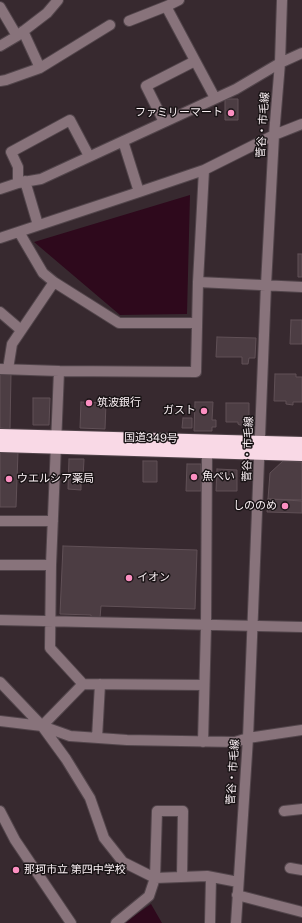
<!DOCTYPE html>
<meta charset="utf-8">
<style>
body{margin:0}
canvas{display:block;background:#37292f}
</style>
<canvas width="302" height="923"></canvas>
<script>
const g = document.querySelector('canvas').getContext('2d');
g.lineJoin = 'round';
function fill(path, color) { g.fillStyle = color; g.fill(path, 'evenodd'); }
const shape = rows => new Path2D(rows.map(r => 'M' + r).join(''));
function strokePath(path, color, width, dash) { g.strokeStyle = color; g.lineWidth = width; g.lineCap = dash ? 'butt' : 'round'; g.setLineDash(dash || []); g.stroke(path); }
function drawText(font, color, halo, rows, align = 'center') {
  g.font = font + ' "Public Sans","Noto Sans JP",sans-serif'; g.lineWidth = 3; g.setLineDash([]); g.textBaseline = 'middle'; g.strokeStyle = halo; g.fillStyle = color; for (const [text, x, y, turn = 0] of rows) {
    g.save(); g.translate(x, y); g.rotate((+turn || 0) * Math.PI / 180); g.textAlign = isNaN(turn) ? turn : align; if (halo) g.strokeText(text, 0, 0); g.fillText(text, 0, 0); g.restore();
  }
}
const water = shape([
 [190,195,187,314,120,315,34,242],
 [151,904,162,923,124,923]
]);
const building = shape([
 [225,99,238,99,238,120,225,120,225,99],
 [298,254,302,254,302,277,298,277,298,254],
 [291,320,302,320,302,344,290,344,291,320],
 [217,337,256,338,255,358,249,358,248,364,242,364,242,357,216,357,217,337],
 [0,373,11,373,10,429,0,428,0,373],
 [275,374,296,374,296,377,302,377,302,402,293,402,293,405,286,404,286,401,274,401,275,374],
 [33,398,50,398,49,425,33,425,33,398],
 [81,402,106,403,105,429,80,428,81,402],
 [195,402,213,402,212,420,216,420,216,427,212,427,212,431,194,431,195,402],
 [226,403,249,403,249,425,240,425,238,424,238,422,226,422,226,403],
 [183,418,192,418,192,428,182,428,183,418],
 [0,451,18,452,16,507,0,507,0,451],
 [69,459,84,459,83,479,81,479,81,490,68,489,69,459],
 [143,461,157,461,157,482,143,482,143,461],
 [283,461,302,462,302,500,268,499,270,473,283,461],
 [187,464,201,464,201,491,186,491,187,464],
 [217,469,237,470,237,491,216,491,217,469],
 [268,499,302,501,302,513,267,512,268,499],
 [63,546,197,550,195,609,101,606,100,618,91,617,91,615,60,614,63,546]
]);
const minor = shape([
 [179,0,167,6,168,10,215,98],
 [0,7,17,36],
 [129,21,167,6],
 [23,31,40,68],
 [0,46,17,36,47,13,58,0],
 [0,81,6,80,40,68,110,25],
 [164,122,146,86,195,61],
 [123,141,139,192],
 [25,181,38,225],
 [18,183,18,167,11,152,70,120,89,156],
 [0,189,18,183,41,179,236,89,280,63,302,53],
 [19,232,43,273,54,282,119,323,197,323],
 [0,238,139,192,204,170,274,135,302,124],
 [198,282,302,287],
 [0,312,21,330],
 [0,369,59,371,196,372,198,282,204,170],
 [8,369,12,344,54,282],
 [59,371,51,565,50,648,83,684],
 [0,521,53,521],
 [0,565,51,565],
 [0,620,302,627],
 [0,682,42,726,66,759,90,798,104,838,123,862,155,878,207,876,238,882],
 [0,721,42,726,70,736,127,740,235,742,248,738,302,730],
 [42,726,83,684,204,685],
 [97,738,100,684],
 [203,742,206,626,207,452],
 [0,811,15,840,71,923],
 [284,811,302,809],
 [290,868,302,870],
 [237,895,302,912],
 [116,923,149,896,155,878,157,811,183,811,182,877],
 [210,923,211,877],
 [236,923,248,738,266,285,274,135,280,63,282,0]
]);
const highway = shape([
 [0,435,302,443],
 [0,446,302,455]
]);
const markers = [
 [231,113,4,"#fc8fc1"],
 [89,403,4,"#fc8fc1"],
 [204,411,4,"#fc8fc1"],
 [194,477,4,"#fc8fc1"],
 [9,479,4,"#fc8fc1"],
 [285,506,4,"#fc8fc1"],
 [129,578,4,"#fc8fc1"],
 [16,870,4,"#fc8fc1"]
];
const poiNames = [
 ["ファミリーマート",223,113,"right"],
 ["筑波銀行",97,403],
 ["ガスト",196,411,"right"],
 ["魚べい",202,477],
 ["ウエルシア薬局",17,479],
 ["しののめ",277,506,"right"],
 ["イオン",137,578],
 ["那珂市立 第四中学校",24,870]
];
const streetNames = [
 ["菅谷・市毛線",263,125,-86],
 ["国道349号",151,438,1],
 ["菅谷・市毛線",248,449,-88],
 ["菅谷・市毛線",233,772,-86]
];
fill(water, '#2e091c');
fill(building, '#4c3d43');
strokePath(building, '#605056', 1);
strokePath(minor, '#52454b', 12);
strokePath(highway, '#52454b', 14);
strokePath(minor, '#88737b', 10);
strokePath(highway, '#f9d9e6', 12);
for (const [x, y, r, color] of markers) { const dot = new Path2D(); dot.arc(x, y, r, 0, 2 * Math.PI); g.fillStyle = color; g.fill(dot); strokePath(dot, '#1a1416', 1.5); }
drawText('11px', '#faf0f4', '#1a1416', poiNames, 'left');
drawText('11px', '#faf0f4', '#1a1416', streetNames);
</script>
